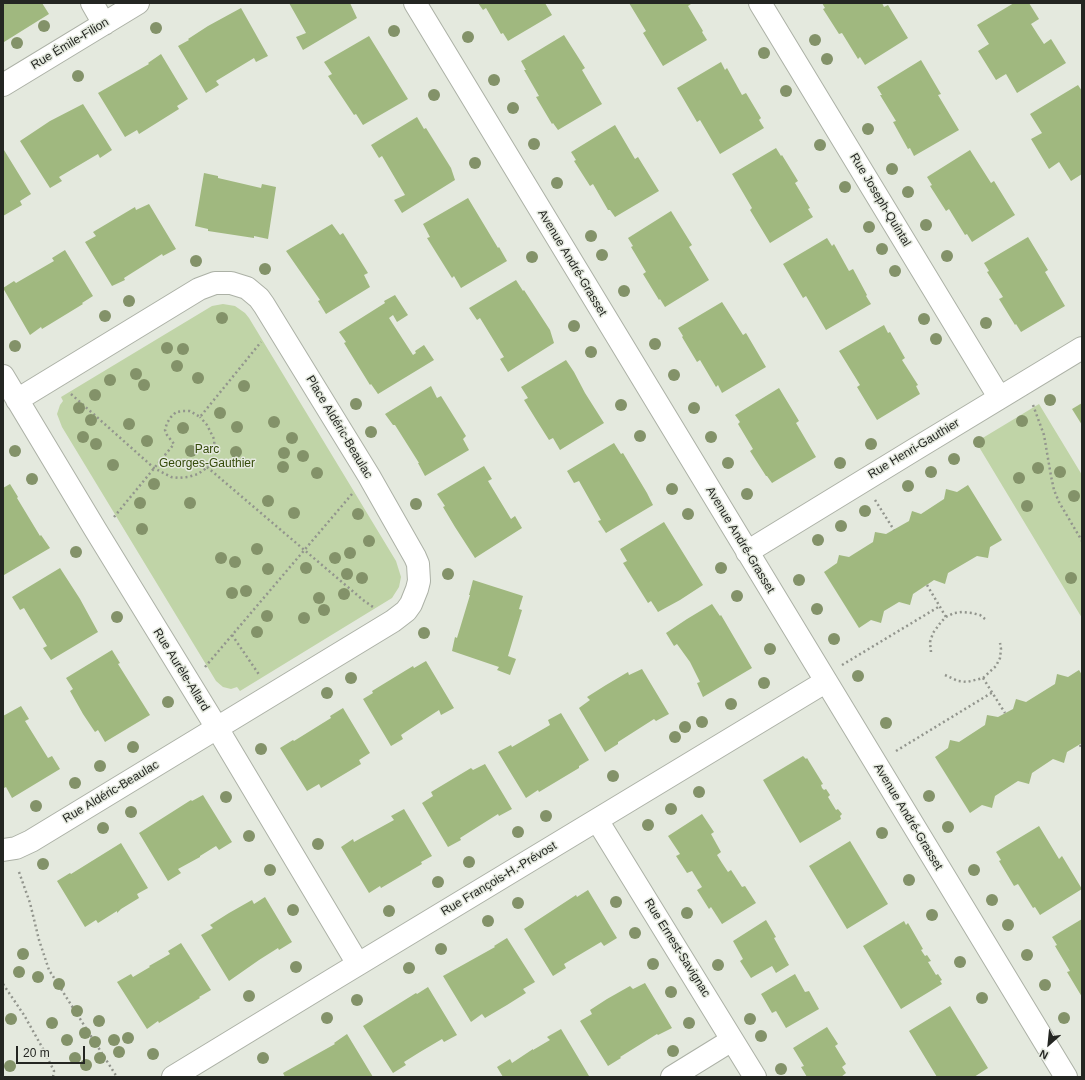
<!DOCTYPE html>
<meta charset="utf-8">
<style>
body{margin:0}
#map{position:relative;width:1085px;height:1080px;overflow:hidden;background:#e4e9de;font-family:Arial,sans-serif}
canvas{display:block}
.frame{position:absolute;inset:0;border:4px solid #242622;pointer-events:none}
.north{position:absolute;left:1029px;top:1024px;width:40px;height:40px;-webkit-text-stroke:3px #e4e9de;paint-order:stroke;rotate:207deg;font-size:11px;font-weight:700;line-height:16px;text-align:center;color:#242622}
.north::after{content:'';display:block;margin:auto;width:14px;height:18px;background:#242622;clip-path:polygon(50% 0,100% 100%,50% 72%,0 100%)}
.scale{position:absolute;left:16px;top:1046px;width:69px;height:18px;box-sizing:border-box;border:2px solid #242622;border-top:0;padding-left:5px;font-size:12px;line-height:14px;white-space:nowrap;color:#242622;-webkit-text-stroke:3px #e4e9de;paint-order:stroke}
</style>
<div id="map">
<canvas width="1085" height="1080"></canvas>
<div class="frame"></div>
<div class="north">N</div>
<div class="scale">20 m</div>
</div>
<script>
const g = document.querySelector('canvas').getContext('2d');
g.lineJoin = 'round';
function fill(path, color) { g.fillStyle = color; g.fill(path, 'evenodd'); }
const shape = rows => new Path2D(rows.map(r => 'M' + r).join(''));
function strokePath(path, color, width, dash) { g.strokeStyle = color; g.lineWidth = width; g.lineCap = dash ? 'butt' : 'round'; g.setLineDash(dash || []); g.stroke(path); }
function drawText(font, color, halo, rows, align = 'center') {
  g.font = font + ' Arial,sans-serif'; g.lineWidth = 3; g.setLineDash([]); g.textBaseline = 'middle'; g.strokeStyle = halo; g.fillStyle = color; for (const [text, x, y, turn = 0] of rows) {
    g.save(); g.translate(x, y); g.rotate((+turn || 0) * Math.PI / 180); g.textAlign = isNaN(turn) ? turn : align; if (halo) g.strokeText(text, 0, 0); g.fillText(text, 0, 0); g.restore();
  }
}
const green = shape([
 [223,304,235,306,245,313,249,318,396,561,401,577,399,587,392,598,240,691,237,687,231,689,223,687,216,681,62,427,57,414,60,405,63,401,61,397,212,306],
 [1039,404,1082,475,1082,618,976,442]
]);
const building = shape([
 [3,3,42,3,49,14,4,42],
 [289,3,350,3,357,18,303,50,296,37,306,33],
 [478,3,545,3,552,15,508,41,503,33,501,34,486,8,483,10],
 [629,3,690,3,691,4,688,6,703,31,702,32,707,40,663,66,643,33,646,31],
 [822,3,882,3,884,7,888,5,908,38,865,65,860,57,858,59,842,33,839,34,823,9,825,8],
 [1014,3,1029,3,1039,19,1031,24,1038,35,1044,44,1051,39,1066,63,1017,93,1006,74,996,80,978,51,989,44,977,25],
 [241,8,268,56,256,62,254,58,216,81,219,85,206,93,178,46,189,40,188,39,208,26],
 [564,35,585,68,582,70,602,104,558,130,553,123,552,124,536,97,539,96,524,70,526,70,521,61],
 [369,36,408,99,363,125,356,114,354,115,328,76,332,74,324,62],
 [161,54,188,99,177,106,179,109,139,134,137,130,125,137,98,93,149,64,148,63],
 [921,60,941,94,938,95,959,130,914,156,910,148,908,149,893,122,896,121,880,95,882,95,877,87],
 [721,62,725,70,727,68,742,95,746,93,761,118,759,120,764,128,720,154,700,120,697,122,677,88],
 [1078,85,1082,91,1082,174,1071,181,1059,162,1049,169,1031,139,1042,133,1030,114],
 [83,104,112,150,100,158,98,154,59,177,62,181,50,188,20,141,50,121],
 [417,117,424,129,426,128,451,168,455,180,402,213,394,200,405,195,382,156,379,158,371,145],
 [615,125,635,159,638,157,659,191,615,217,610,210,608,210,593,184,590,186,574,161,576,160,571,152],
 [776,148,781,156,782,155,798,181,795,183,810,208,808,209,813,217,770,243,750,210,752,208,732,174],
 [4,150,31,194,20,201,22,205,3,216,3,151],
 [970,150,991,183,994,181,1015,215,972,242,967,234,965,235,949,209,946,211,930,186,932,185,927,177],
 [204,173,218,176,218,178,261,188,262,184,276,187,268,239,254,236,254,238,208,231,208,229,195,226],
 [468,198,498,248,499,247,507,261,461,288,454,276,452,278,427,238,430,237,423,224],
 [149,204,176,249,163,256,162,254,124,278,125,280,112,286,85,242,96,236,93,232,135,207,136,210],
 [671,211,692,245,689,247,709,280,665,307,660,299,659,300,643,274,646,272,631,247,633,246,628,238],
 [332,224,340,235,343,233,368,273,364,275,370,287,326,314,318,301,320,300,286,251],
 [1028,237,1048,270,1045,272,1065,306,1021,332,1016,324,1015,325,999,299,1003,297,987,272,989,271,984,263],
 [827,238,832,246,834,244,849,271,853,269,867,295,866,296,871,304,826,330,806,296,803,298,783,264],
 [65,250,93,296,82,303,83,304,42,329,41,327,30,335,3,288,14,281,16,283,54,261,52,258],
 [516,280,523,291,524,290,550,330,554,343,508,372,500,359,504,357,480,318,477,320,469,308],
 [395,295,408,315,397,322,393,315,389,318,413,355,416,353,415,351,424,345,434,360,378,394,371,384,370,385,344,343,346,342,339,332,385,303,384,301],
 [722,302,743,335,746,333,766,367,722,393,718,385,716,387,700,360,697,362,682,337,683,336,678,328],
 [884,325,888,333,890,332,905,358,902,360,918,385,916,386,920,394,877,420,857,387,860,385,839,351],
 [566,360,574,372,585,393,604,423,560,450,553,438,549,440,537,421,524,400,528,398,521,387],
 [431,386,437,398,441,396,466,436,463,439,469,450,425,476,418,463,419,463,395,425,393,425,385,414],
 [779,388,799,421,796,423,816,457,772,483,767,476,766,476,750,451,753,449,738,424,740,422,735,415],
 [1082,403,1082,425,1072,409],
 [614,443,621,454,623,453,647,493,653,505,606,533,598,521,601,520,579,481,574,483,567,471],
 [484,466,492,479,488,481,511,519,515,516,522,528,475,558,455,527,443,507,445,506,437,494],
 [10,484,18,497,17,498,40,536,41,535,50,548,4,575,3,574,3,488],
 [968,485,1002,540,990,547,988,558,977,556,948,573,945,584,934,580,913,594,910,605,899,602,884,611,881,623,871,620,859,628,824,572,837,563,839,555,849,557,873,542,875,532,886,534,909,521,912,511,921,514,944,499,946,489,957,492],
 [664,522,703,585,680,600,658,612,651,601,648,603,623,563,627,561,620,549],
 [60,568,80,599,98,632,51,660,43,648,47,646,24,608,20,610,12,597],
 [473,580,523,596,519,609,522,610,508,656,516,659,510,675,497,670,499,667,452,651,455,637,457,638,470,595,469,595],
 [712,604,720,616,721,615,752,668,703,697,697,683,700,682,690,662,677,644,674,646,666,633,687,619],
 [112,650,120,663,118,664,150,715,105,742,98,730,95,732,83,714,70,691,73,689,66,678],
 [426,661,454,708,441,715,439,710,401,735,403,739,391,746,363,699,373,693,372,691,413,666,414,668],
 [642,669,669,714,656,721,654,719,618,742,618,744,605,752,579,708,590,700,587,697,606,685,628,672,629,675],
 [1079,670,1082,675,1082,743,1067,752,1064,763,1053,759,1032,773,1029,784,1018,781,995,796,992,808,982,805,970,813,935,757,948,748,950,740,959,742,985,725,987,715,998,717,1013,709,1016,699,1026,702,1055,684,1057,674,1068,677],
 [21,706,29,719,25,721,48,758,52,756,60,769,12,798,6,787,4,788,3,785,3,716],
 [343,708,370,753,359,760,361,764,321,788,319,784,307,791,280,748,293,740,294,741,331,718,330,716],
 [561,713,589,760,579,766,579,768,539,792,538,790,526,798,498,752,511,745,512,747,550,725,548,720],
 [803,756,806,759,807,758,823,784,821,785,822,788,824,790,826,789,830,795,828,797,836,810,838,809,842,814,840,816,841,819,800,843,763,780],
 [485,764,512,809,499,816,498,814,460,838,461,840,448,847,422,803,433,796,431,792,471,768,473,770],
 [203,795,232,842,219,850,216,846,200,856,200,857,178,869,181,873,168,881,139,833,191,800,192,801],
 [404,809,432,856,421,862,422,864,381,888,380,886,369,893,341,847,353,839,354,842,394,820,391,816],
 [702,814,714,832,711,834,721,852,717,855,722,863,728,872,731,870,742,887,745,886,756,903,722,924,711,907,709,909,697,890,702,887,692,871,687,873,676,856,680,854,668,836],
 [1039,826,1059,859,1062,856,1082,889,1040,915,1035,907,1033,908,1018,884,1014,886,999,861,1001,860,996,852],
 [850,841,888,904,847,929,809,866],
 [121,843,148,888,137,894,139,898,121,909,117,913,117,911,98,923,96,920,85,927,57,881,70,873,71,874],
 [588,890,617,938,604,946,601,942,564,964,566,968,553,976,524,929,576,895,577,897],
 [265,897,292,942,279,950,278,948,259,960,229,981,201,935,213,928,210,925,229,913,252,900,254,904],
 [1082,919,1082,997,1067,972,1070,971,1055,946,1057,945,1052,937],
 [766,920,776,937,774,938,789,965,776,973,772,966,751,978,740,961,743,959,733,941],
 [904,921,906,925,908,923,923,949,921,950,925,956,927,955,931,961,928,962,936,975,938,974,942,980,940,981,942,984,901,1009,863,946],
 [507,938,535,982,523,989,526,993,507,1005,485,1018,482,1014,471,1022,443,976,495,947,494,946],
 [181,943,211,990,199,997,200,998,159,1023,158,1021,147,1029,117,982,131,974,133,977,150,967,149,966,170,954,168,951],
 [795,974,805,992,809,991,819,1009,786,1028,776,1011,772,1013,761,994],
 [645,983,672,1028,658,1035,657,1034,620,1057,621,1058,608,1066,580,1021,592,1014,590,1010,607,999,630,986,633,989],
 [428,987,457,1035,444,1042,442,1039,420,1052,404,1062,406,1065,393,1073,363,1026,416,993,417,994],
 [950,1006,988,1068,974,1077,937,1077,909,1031],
 [827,1027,838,1044,835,1046,846,1064,842,1067,846,1073,841,1077,807,1077,801,1067,804,1066,793,1048],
 [561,1029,589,1076,503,1077,497,1067,510,1059,512,1063,533,1049,533,1050,550,1040,547,1037],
 [347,1034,373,1077,285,1077,283,1073,335,1044,334,1043]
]);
const path = shape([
 [71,394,154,468,171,477,179,478,188,477,198,474,205,469,213,459,215,453,214,439,207,425,200,417],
 [1033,405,1044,435,1051,476,1054,490,1059,502,1082,541],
 [207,467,363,600,373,607],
 [875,500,894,530],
 [114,517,174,444,167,435,165,430,167,423,171,417,176,412,183,411,190,411,200,417,261,342],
 [927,585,946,617],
 [232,635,260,676],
 [931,652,930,642,933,633,941,622,946,617,954,613,962,612,972,613,980,615,985,619],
 [842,665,940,606],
 [205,667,352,494],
 [945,675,958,681,967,682,983,678,996,666,1000,658,1001,649,1000,643],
 [983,678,1005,713],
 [1080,745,1082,749],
 [896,751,993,692],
 [19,872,30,903,39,940,49,970,117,1077],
 [3,984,24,1015,42,1047,54,1071,53,1077]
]);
const minor = shape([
 [92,3,104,24],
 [415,3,1066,1077],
 [760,3,999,397],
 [3,85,138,3],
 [3,376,95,529,217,728,358,964],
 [747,552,917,448,1082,348],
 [597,820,755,1077],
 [3,850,16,848,31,841,393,621,406,611,411,604,417,589,419,581,418,564,415,557,369,476,264,305,259,298,247,288,231,283,215,283,199,289,17,400],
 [173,1077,337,977,825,682],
 [672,1077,732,1040]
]);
const trees = [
 [44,26],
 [156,28],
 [394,31],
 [468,37],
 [815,40],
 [17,43],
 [764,53],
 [827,59],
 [78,76],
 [494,80],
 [786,91],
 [434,95],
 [513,108],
 [868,129],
 [534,144],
 [820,145],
 [475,163],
 [892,169],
 [557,183],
 [845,187],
 [908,192],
 [926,225],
 [869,227],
 [591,236],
 [882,249],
 [602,255],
 [947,256],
 [532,257],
 [196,261],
 [265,269],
 [895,271],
 [624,291],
 [129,301],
 [105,316],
 [222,318],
 [924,319],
 [986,323],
 [574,326],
 [936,339],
 [655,344],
 [15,346],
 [167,348],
 [183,349],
 [591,352],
 [177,366],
 [136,374],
 [674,375],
 [198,378],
 [110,380],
 [144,385],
 [244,386],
 [95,395],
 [1050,400],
 [356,404],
 [621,405],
 [79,408],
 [694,408],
 [220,413],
 [91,420],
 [1022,421],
 [274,422],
 [129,424],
 [237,427],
 [183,428],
 [371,432],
 [640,436],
 [83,437],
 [711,437],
 [292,438],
 [147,441],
 [979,442],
 [96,444],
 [871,444],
 [15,451],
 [191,451],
 [236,452],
 [284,453],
 [303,456],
 [954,459],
 [728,463],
 [840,463],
 [113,465],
 [283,467],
 [1038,468],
 [931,472],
 [1060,472],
 [317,473],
 [1019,478],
 [32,479],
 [154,484],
 [908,486],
 [672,489],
 [747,494],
 [1074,496],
 [268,501],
 [140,503],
 [190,503],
 [416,504],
 [1027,506],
 [865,511],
 [294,513],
 [358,514],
 [688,514],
 [841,526],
 [142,529],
 [818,540],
 [369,541],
 [257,549],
 [76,552],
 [350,553],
 [221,558],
 [335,558],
 [235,562],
 [306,568],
 [721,568],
 [268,569],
 [347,574],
 [448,574],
 [362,578],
 [1071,578],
 [799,580],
 [246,591],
 [232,593],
 [344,594],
 [737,596],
 [319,598],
 [817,609],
 [324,610],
 [267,616],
 [117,617],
 [304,618],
 [257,632],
 [424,633],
 [834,639],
 [770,649],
 [858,676],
 [351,678],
 [764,683],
 [327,693],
 [168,702],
 [731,704],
 [702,722],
 [886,723],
 [685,727],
 [675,737],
 [133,747],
 [261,749],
 [100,766],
 [613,776],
 [75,783],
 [699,792],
 [929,796],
 [226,797],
 [36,806],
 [671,809],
 [131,812],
 [546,816],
 [648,825],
 [948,827],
 [103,828],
 [518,832],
 [882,833],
 [249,836],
 [318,844],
 [469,862],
 [43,864],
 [270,870],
 [974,870],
 [909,880],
 [438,882],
 [992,900],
 [616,902],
 [518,903],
 [293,910],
 [389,911],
 [687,913],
 [932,915],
 [488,921],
 [1008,925],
 [635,933],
 [441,949],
 [23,954],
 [1027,955],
 [960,962],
 [653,964],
 [718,965],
 [296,967],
 [409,968],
 [19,972],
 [38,977],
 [59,984],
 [1045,985],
 [671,992],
 [249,996],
 [982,998],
 [357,1000],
 [77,1011],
 [327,1018],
 [1064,1018],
 [11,1019],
 [750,1019],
 [99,1021],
 [52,1023],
 [689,1023],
 [85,1033],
 [761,1036],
 [128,1038],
 [67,1040],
 [114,1040],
 [95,1042],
 [673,1051],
 [119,1052],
 [153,1054],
 [75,1058],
 [100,1058],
 [263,1058],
 [86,1065],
 [10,1066],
 [781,1069]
];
const streetNames = [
 ["Rue Émile-Filion",70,44,-31],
 ["Rue Joseph-Quintal",880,200,59],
 ["Avenue André-Grasset",572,263,59],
 ["Place Aldéric-Beaulac",339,427,59],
 ["Rue Henri-Gauthier",914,449,-31],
 ["Avenue André-Grasset",740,540,59],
 ["Rue Aurèle-Allard",181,670,58],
 ["Rue Aldéric-Beaulac",111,792,-31],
 ["Avenue André-Grasset",908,817,59],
 ["Rue François-H.-Prévost",499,879,-31],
 ["Rue Ernest-Savignac",677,948,58]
];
const parkNames = [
 ["Parc",207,450],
 ["Georges-Gauthier",207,464]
];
fill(green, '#c0d4a7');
fill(building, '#a0b87f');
strokePath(minor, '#acb1a6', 24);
strokePath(path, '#92958d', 2.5, [2, 3]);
strokePath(minor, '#fff', 22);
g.fillStyle = '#839269';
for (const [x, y] of trees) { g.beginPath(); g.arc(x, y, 6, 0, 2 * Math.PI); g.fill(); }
drawText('12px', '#242622', '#e4e9de', streetNames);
drawText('12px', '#344a09', '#e4e9de', parkNames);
</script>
